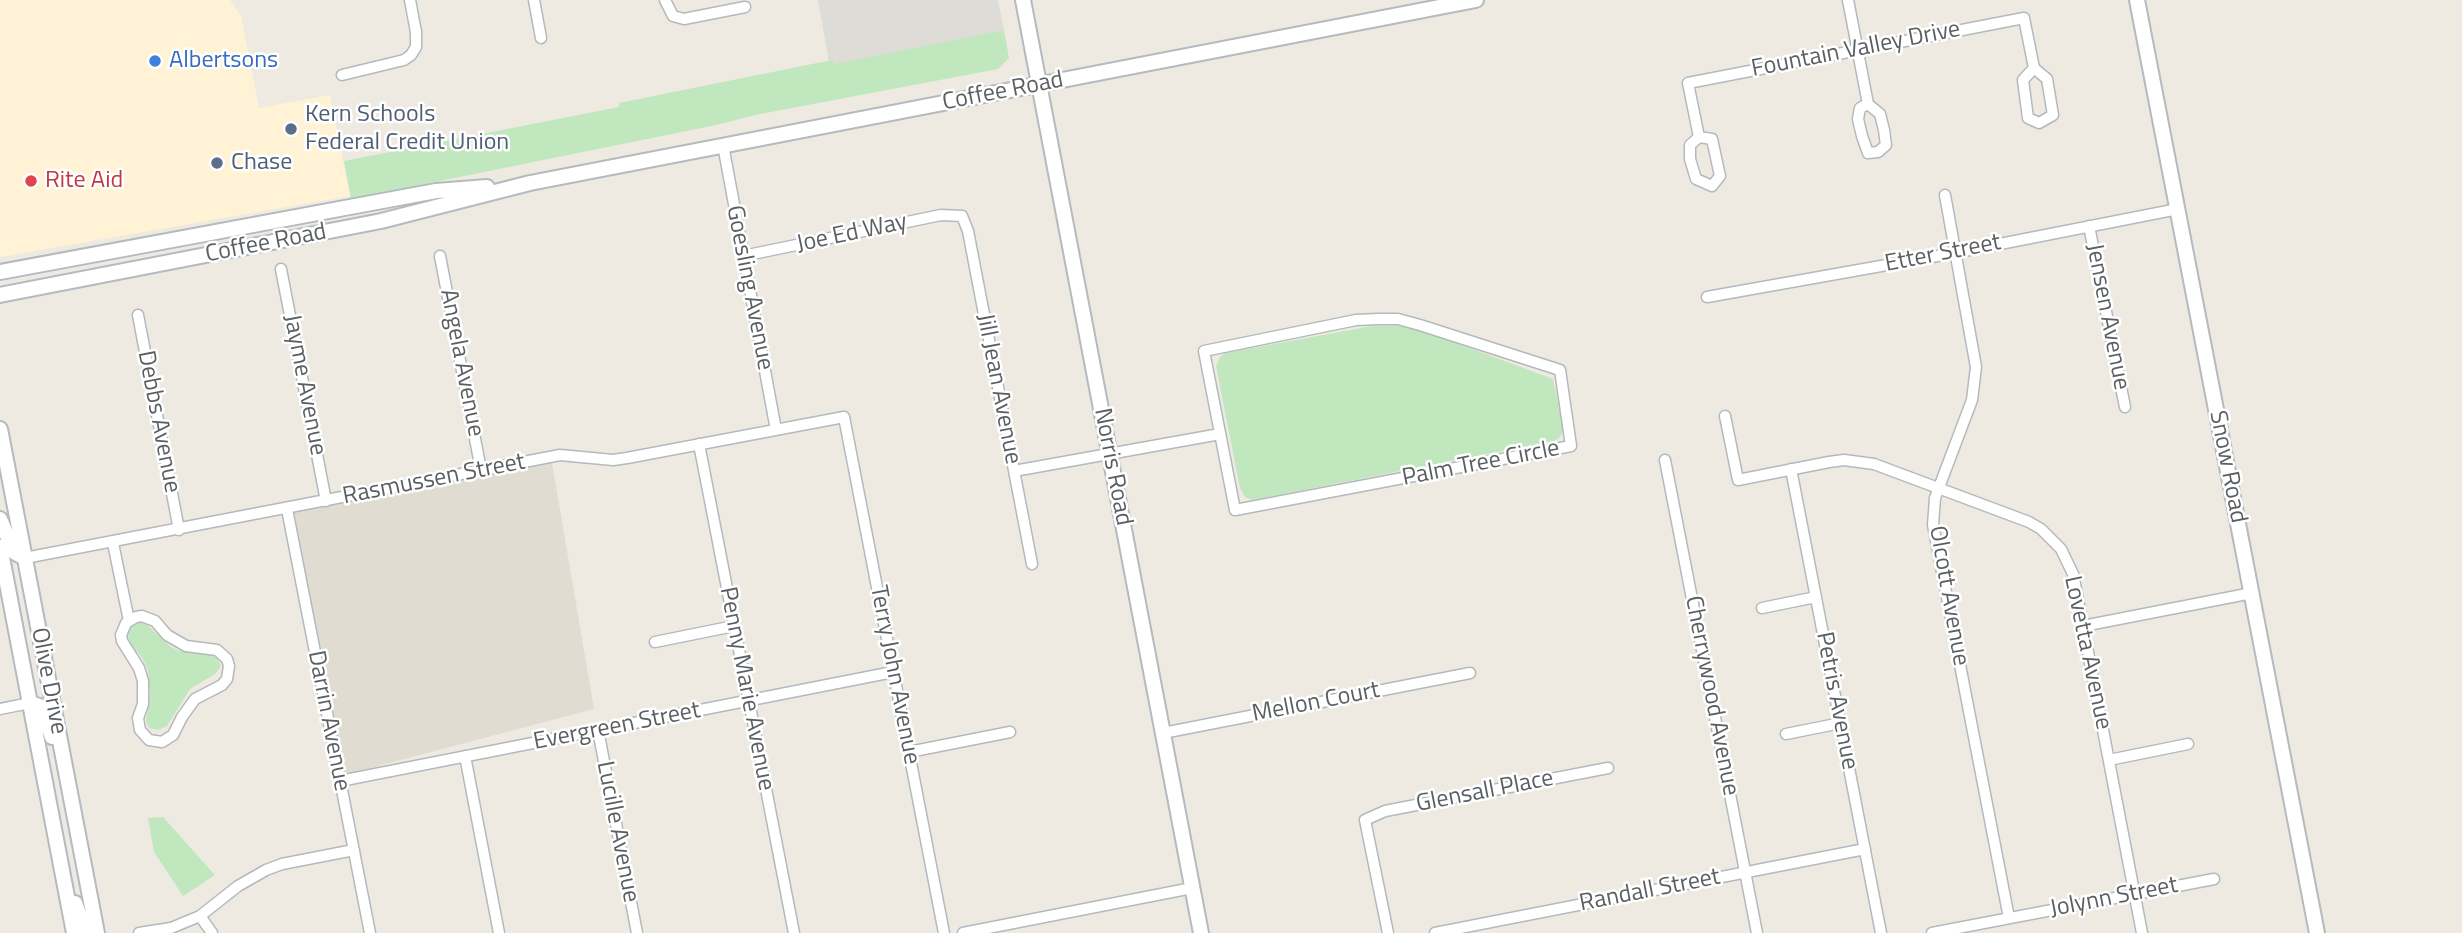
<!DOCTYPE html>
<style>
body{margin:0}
canvas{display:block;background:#eeeae2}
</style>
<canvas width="2462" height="933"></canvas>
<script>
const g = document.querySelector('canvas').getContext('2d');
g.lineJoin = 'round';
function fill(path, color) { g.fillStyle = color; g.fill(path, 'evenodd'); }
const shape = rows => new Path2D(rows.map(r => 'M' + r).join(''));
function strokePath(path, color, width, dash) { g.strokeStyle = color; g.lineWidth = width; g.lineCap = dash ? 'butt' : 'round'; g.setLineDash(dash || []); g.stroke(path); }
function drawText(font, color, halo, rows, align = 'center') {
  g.font = font + ' "Titillium Web",sans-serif'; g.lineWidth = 5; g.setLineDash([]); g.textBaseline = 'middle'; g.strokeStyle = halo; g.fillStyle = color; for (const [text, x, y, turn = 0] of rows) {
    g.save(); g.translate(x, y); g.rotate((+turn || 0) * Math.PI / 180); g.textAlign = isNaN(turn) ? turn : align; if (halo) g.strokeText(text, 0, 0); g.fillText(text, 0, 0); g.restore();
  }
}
const commercial = shape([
 [0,0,230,0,241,16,259,108,330,95,350,196,0,257]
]);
const industrial = shape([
 [818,0,998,0,1004,30,830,68]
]);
const education = shape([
 [551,457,594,709,340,776,287,507]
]);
const green = shape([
 [1004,30,1009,58,998,69,755,115,721,124,351,199,344,161,619,107,619,103,812,64,833,60,834,64],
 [1372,326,1398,326,1426,332,1553,379,1564,431,1560,437,1554,441,1252,500,1245,497,1240,488,1216,366,1220,357,1225,353],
 [144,622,171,647,180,651,209,654,217,658,221,666,215,674,190,689,167,726,158,730,149,728,146,721,150,696,148,670,143,659,130,643,127,631,133,624],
 [163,817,215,875,183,896,154,852,148,818]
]);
const street = shape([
 [534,0,541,38],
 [665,0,673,16,684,19,745,7],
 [1848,0,1868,104,1880,114,1884,130,1886,145,1878,152,1868,153,1862,136,1858,119,1860,108,1868,104],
 [342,75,404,60,411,55,416,47,416,32,410,0],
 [1699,137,1690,145,1690,159,1696,179,1712,186,1720,176,1712,139,1699,137,1688,83,2024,18,2034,68,2047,79,2053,115,2039,123,2028,118,2023,80,2034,68],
 [723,145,776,430],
 [1945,195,1976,367,1972,400,1935,498,1933,525,2009,918],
 [2089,226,2125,407],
 [440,256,481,470],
 [743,256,941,215,962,216,968,231,1032,564],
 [281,269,326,501],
 [1707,297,1954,253,2178,209],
 [138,315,179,530],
 [1378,319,1398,319,1420,325,1560,370,1571,446,1235,510,1204,351,1356,320,1378,319],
 [1725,416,1738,480,1829,462,1844,460,1874,464,2029,522,2041,529,2061,549,2073,574,2142,933],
 [699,444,794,933],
 [1665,460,1757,933],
 [1791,469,1881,933],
 [1014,471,1220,434],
 [287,509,370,933],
 [113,543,129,621],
 [25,558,560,455,613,460,627,458,844,417,944,933],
 [1762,608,1816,597],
 [142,616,155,621,167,635,186,646,217,650,227,659,229,666,227,679,222,685,195,699,182,717,173,735,162,742,149,740,140,730,138,718,143,704,143,681,139,668,122,641,121,635,126,623,136,617,142,616],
 [2083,626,2252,593],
 [655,642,734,626],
 [0,709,30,703],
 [598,730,637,933],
 [1163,733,1470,673],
 [1786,734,1841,723],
 [909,752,1010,732],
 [465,756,499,933],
 [2109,760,2188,744],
 [340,781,893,672],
 [200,916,212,933],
 [139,933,171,928,200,916,238,886,266,870,282,864,354,850],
 [963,933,1192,888],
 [1388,933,1365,820,1385,811,1608,768],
 [1435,933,1865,849],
 [1932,933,2214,879]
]);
const secondary = shape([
 [1023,0,1201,933],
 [2137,0,2317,933],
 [0,272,436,191,487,187],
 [0,295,381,221,530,183,1476,0],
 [0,429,97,933],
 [0,519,14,552,25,558],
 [0,547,74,933],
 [30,703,39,706,42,710,52,737],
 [75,903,86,933]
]);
const markers = [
 [155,61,7,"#3f7fe0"],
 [291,129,7,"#5c6f8a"],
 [217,163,7,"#5c6f8a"],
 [31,181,7,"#e0444e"]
];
const streetNames = [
 ["Fountain Valley Drive",1856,50,-11],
 ["Coffee Road",1003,92,-11],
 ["Joe Ed Way",852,234,-12],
 ["Coffee Road",266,244,-11],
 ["Etter Street",1943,254,-11],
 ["Goesling Avenue",749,288,79],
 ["Jensen Avenue",2107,317,79],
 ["Angela Avenue",461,363,79],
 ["Jayme Avenue",304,385,79],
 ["Jill Jean Avenue",998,389,79],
 ["Debbs Avenue",158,422,79],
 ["Palm Tree Circle",1481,464,-11],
 ["Norris Road",1112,467,79],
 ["Snow Road",2227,467,79],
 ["Rasmussen Street",434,480,-11],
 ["Olcott Avenue",1948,596,80],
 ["Lovetta Avenue",2087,653,78],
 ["Terry John Avenue",894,675,79],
 ["Olive Drive",48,681,79],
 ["Penny Marie Avenue",746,689,79],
 ["Cherrywood Avenue",1711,696,79],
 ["Petris Avenue",1836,701,79],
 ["Mellon Court",1316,703,-11],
 ["Darrin Avenue",328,721,79],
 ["Evergreen Street",617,727,-11],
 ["Glensall Place",1485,792,-11],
 ["Lucille Avenue",617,832,79],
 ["Randall Street",1650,891,-11],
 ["Jolynn Street",2114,898,-11]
];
const shopNames = [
 ["Albertsons",169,61]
];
const serviceNames = [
 ["Kern Schools",305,115],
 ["Federal Credit Union",305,143],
 ["Chase",231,163]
];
const healthNames = [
 ["Rite Aid",45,181]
];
fill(commercial, '#fff2d5');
fill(industrial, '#dedcd6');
fill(education, '#e0dcd2');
fill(green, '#c0e7bd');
strokePath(street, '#b4b9bd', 13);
strokePath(secondary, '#b5babf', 18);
strokePath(street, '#fff', 10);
strokePath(secondary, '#fff', 14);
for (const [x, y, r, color] of markers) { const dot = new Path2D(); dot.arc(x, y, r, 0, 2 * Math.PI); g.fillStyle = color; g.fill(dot); strokePath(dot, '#fff', 2.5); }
drawText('24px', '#5a5f63', '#fff', streetNames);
drawText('24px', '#366cbe', '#fff', shopNames, 'left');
drawText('24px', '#4e5e75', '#fff', serviceNames, 'left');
drawText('24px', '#be3a42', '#fff', healthNames, 'left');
</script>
